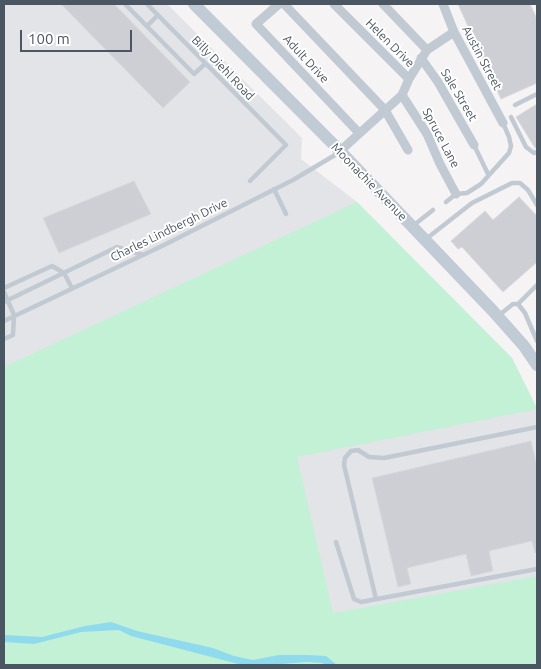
<!DOCTYPE html>
<style>
body{margin:0}
#map{position:relative;width:541px;height:669px;overflow:hidden;background:#f5f3f3;font-family:Ubuntu,sans-serif}
canvas{display:block}
.frame{position:absolute;inset:0;border:5px solid #4a5661;pointer-events:none}
.scale{position:absolute;left:20px;top:30px;width:112px;height:22px;box-sizing:border-box;border:2px solid #4a5661;border-top:0;padding-left:6px;font-size:15px;line-height:18px;white-space:nowrap;color:#4a5661;-webkit-text-stroke:4px #fff;paint-order:stroke}
</style>
<div id="map">
<canvas width="541" height="669"></canvas>
<div class="frame"></div>
<div class="scale">100 m</div>
</div>
<script>
const g = document.querySelector('canvas').getContext('2d');
g.lineJoin = 'round';
function fill(path, color) { g.fillStyle = color; g.fill(path, 'evenodd'); }
const shape = rows => new Path2D(rows.map(r => 'M' + r).join(''));
function strokePath(path, color, width, dash) { g.strokeStyle = color; g.lineWidth = width; g.lineCap = dash ? 'butt' : 'round'; g.setLineDash(dash || []); g.stroke(path); }
function drawText(font, color, halo, rows, align = 'center') {
  g.font = font + ' Ubuntu,sans-serif'; g.lineWidth = 4; g.setLineDash([]); g.textBaseline = 'middle'; g.strokeStyle = halo; g.fillStyle = color; for (const [text, x, y, turn = 0] of rows) {
    g.save(); g.translate(x, y); g.rotate((+turn || 0) * Math.PI / 180); g.textAlign = isNaN(turn) ? turn : align; if (halo) g.strokeText(text, 0, 0); g.fillText(text, 0, 0); g.restore();
  }
}
const airport = shape([
 [4,4,167,4,302,138,301,159,357,202,512,358,537,408,537,665,4,665]
]);
const green = shape([
 [357,202,512,358,537,409,297,457,333,613,537,576,537,665,4,665,4,367]
]);
const water = shape([
 [111,622,137,631,213,648,234,656,253,660,279,655,309,655,326,656,337,665,326,665,322,663,307,662,269,665,242,665,131,636,119,630,81,632,34,644,4,642,4,635,42,637,85,626]
]);
const building = shape([
 [61,4,114,4,190,82,163,108,61,4],
 [458,4,530,4,537,19,537,83,501,99,458,4],
 [537,104,537,148,535,148,516,117,537,104],
 [134,181,151,214,59,253,43,218,134,181],
 [519,197,537,216,537,262,503,292,462,247,458,249,451,241,485,211,493,220,519,197],
 [531,441,537,467,537,553,535,553,532,541,489,551,493,571,471,576,466,554,407,568,411,584,398,587,372,478,531,441]
]);
const service = shape([
 [125,4,194,74,205,64],
 [147,4,286,145,250,181],
 [147,26,158,15],
 [515,105,537,94],
 [511,117,526,147,534,153,537,152],
 [474,145,488,174],
 [274,189,286,214],
 [446,202,456,194,467,193,481,184,509,153,511,146,509,137,503,123],
 [414,225,433,210],
 [426,239,472,203,512,183,520,183,528,190,537,205],
 [4,288,52,266,64,273,72,288],
 [4,292,14,315,13,335,4,339],
 [4,302,117,247,143,255],
 [518,304,525,313,537,341],
 [498,316,513,304,518,304,537,285],
 [4,321,164,245,293,180,340,152],
 [336,542,354,599,361,602,537,569],
 [376,599,344,465,345,458,351,451,358,450,369,457,384,458,537,427]
]);
const minor = shape([
 [279,4,256,24,359,133],
 [284,4,385,110,408,150],
 [334,4,409,79],
 [383,4,427,50],
 [443,4,454,32,503,123],
 [421,58,438,82,474,145],
 [402,95,427,134,440,164,456,194],
 [340,151,402,95,409,79,427,50,454,32]
]);
const secondary = shape([
 [194,4,340,151,493,311,524,346,537,365]
]);
const streetNames = [
 ["Helen Drive",390,43,45],
 ["Austin Street",482,58,62],
 ["Adult Drive",306,59,47],
 ["Billy Diehl Road",223,68,46],
 ["Sale Street",459,95,59],
 ["Spruce Lane",441,138,62],
 ["Moonachie Avenue",369,182,46],
 ["Charles Lindbergh Drive",169,230,-26]
];
fill(airport, '#e2e4e7');
fill(green, '#c3f1d5');
fill(water, '#90daee');
fill(building, '#cdcfd5');
strokePath(building, '#d7d9de', 1);
strokePath(service, '#c1cad2', 4.5);
strokePath(minor, '#c1cad2', 9);
strokePath(secondary, '#c1cbd6', 12);
drawText('12px', '#4a5661', '#fff', streetNames);
</script>
